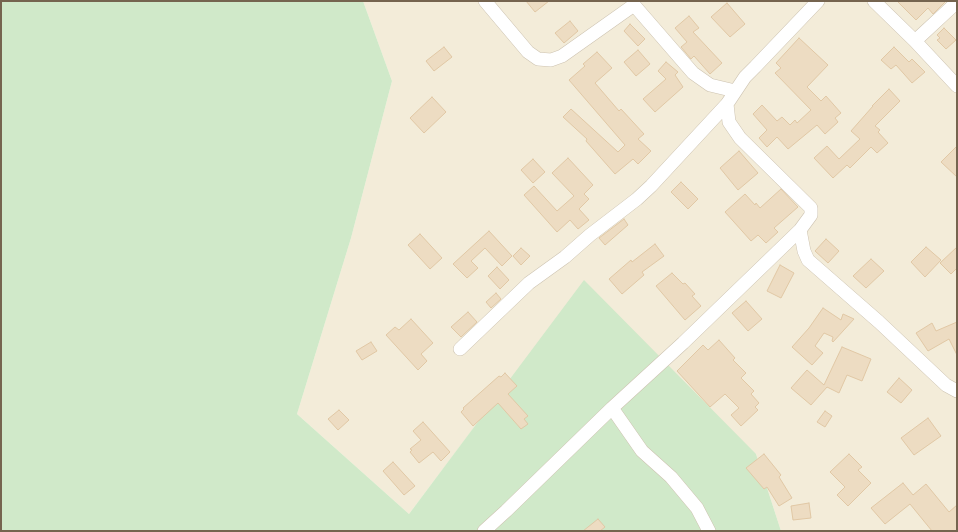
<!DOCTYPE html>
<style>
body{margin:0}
#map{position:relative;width:958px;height:532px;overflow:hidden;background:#fbf8eb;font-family:Inter,sans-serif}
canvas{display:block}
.frame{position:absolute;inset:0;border:2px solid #75644f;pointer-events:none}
</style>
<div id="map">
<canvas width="958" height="532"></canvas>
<div class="frame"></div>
</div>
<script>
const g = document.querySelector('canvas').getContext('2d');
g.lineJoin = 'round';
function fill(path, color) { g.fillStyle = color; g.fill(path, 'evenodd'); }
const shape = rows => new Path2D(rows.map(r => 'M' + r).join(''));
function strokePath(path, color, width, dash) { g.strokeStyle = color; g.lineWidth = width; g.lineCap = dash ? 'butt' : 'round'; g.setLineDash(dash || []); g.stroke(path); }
const residential = shape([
 [363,1,957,1,957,531,781,531,756,454,491,405,409,514,297,414,351,238,392,81]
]);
const green = shape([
 [1,1,363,1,392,81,351,238,297,414,409,514,584,280,756,454,781,531,1,531]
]);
const building = shape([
 [526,1,549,1,535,12,526,1],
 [897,1,946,1,933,14,928,8,916,20,897,1],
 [727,3,745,24,730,37,711,17,727,3],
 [689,16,699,28,693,32,722,63,710,74,694,56,691,59,681,47,687,42,675,28,689,16],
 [570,21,578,31,564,43,555,33,570,21],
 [630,24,645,39,638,46,624,31,630,24],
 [944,28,956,40,946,49,937,40,940,38,937,35,944,28],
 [799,38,828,65,807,87,821,101,826,96,841,113,835,118,838,122,825,134,817,125,788,149,777,137,767,147,759,138,767,130,753,114,762,105,777,121,782,117,790,125,795,120,797,123,811,110,775,73,781,68,776,63,799,38],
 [444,47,452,57,434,71,426,61,444,47],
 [894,47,909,62,912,59,925,72,912,83,896,65,891,69,881,60,894,47],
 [638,50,650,64,636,76,624,62,638,50],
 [597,52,612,68,595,83,619,111,621,109,644,134,638,139,651,151,638,164,633,159,615,174,586,141,587,139,563,117,571,109,618,152,625,145,569,80,585,66,583,64,597,52],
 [666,62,678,72,675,75,683,87,655,112,643,99,666,79,658,71,666,62],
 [889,89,900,101,875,126,880,130,878,132,888,143,877,153,871,147,850,168,847,165,833,178,814,158,827,146,839,159,860,139,851,131,873,106,872,106,889,89],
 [432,97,446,112,424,133,410,118,432,97],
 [957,146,957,177,941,162,957,146],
 [739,151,758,173,738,190,720,168,739,151],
 [568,158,593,185,584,194,589,199,579,209,589,220,578,229,570,220,557,232,524,195,534,186,557,211,574,196,552,173,568,158],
 [533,159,545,172,533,183,521,170,533,159],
 [681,182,698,199,688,209,671,192,681,182],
 [781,189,798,207,774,228,778,232,766,243,758,235,751,241,725,212,745,194,755,205,756,203,760,208,781,189],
 [624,219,628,225,605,245,599,238,624,219],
 [489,231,512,256,502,266,485,248,471,261,478,268,467,278,453,264,489,231],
 [420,234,442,258,430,269,408,245,420,234],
 [826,239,839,251,828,263,815,251,826,239],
 [655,244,664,256,642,272,644,275,622,294,609,279,631,260,632,262,655,244],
 [926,247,941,260,925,277,911,262,926,247],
 [957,247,957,268,951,274,940,263,957,247],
 [521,248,530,256,521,265,513,256,521,248],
 [871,259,884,271,866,288,853,276,871,259],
 [780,265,794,273,781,298,767,291,780,265],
 [497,267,509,280,500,289,488,276,497,267],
 [672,273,683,284,685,283,695,294,692,296,701,306,685,320,656,286,672,273],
 [496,293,501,299,491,308,486,302,496,293],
 [746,301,762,319,748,331,732,313,746,301],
 [823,308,841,320,843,314,854,319,833,342,832,341,833,337,824,333,815,346,823,353,812,365,792,347,809,328,823,308],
 [468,312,477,322,461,337,451,327,468,312],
 [411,319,433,343,421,354,427,361,418,370,386,335,395,327,399,330,411,319],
 [957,322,957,355,949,339,928,351,916,333,932,323,936,331,957,322],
 [719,340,735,358,733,360,746,373,741,378,754,391,751,394,759,403,755,407,758,410,741,426,731,415,739,408,725,394,710,407,677,371,703,345,708,350,719,340],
 [371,342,377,351,362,360,356,351,371,342],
 [842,347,871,359,862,381,847,375,839,393,827,387,811,405,791,388,807,370,824,385,842,347],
 [505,373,517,386,508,394,528,416,524,419,528,424,521,429,498,403,473,426,461,412,464,409,463,408,499,376,501,377,505,373],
 [899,378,912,390,901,403,887,392,899,378],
 [339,410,349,420,338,430,328,419,339,410],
 [825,411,832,416,825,427,817,422,825,411],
 [928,418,941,436,914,455,901,438,928,418],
 [423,422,450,452,441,461,433,452,419,463,410,452,412,450,410,449,421,440,413,431,423,422],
 [764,454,781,475,779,477,792,498,779,506,767,487,764,489,746,468,764,454],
 [849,454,862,467,858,470,871,483,848,506,837,495,845,487,830,472,849,454],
 [393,462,415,486,404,495,383,471,393,462],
 [903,483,913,495,926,484,949,512,957,505,957,531,932,531,910,504,885,524,871,508,903,483],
 [809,503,811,518,793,520,791,506,809,503],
 [598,519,605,527,600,531,583,531,598,519]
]);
const minor = shape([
 [485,1,528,52,538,59,551,60,562,56,634,5,693,73,710,85,735,91],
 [874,1,915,41,957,86],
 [915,41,957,2],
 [727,104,729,122,740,138,811,208,811,215,800,230,804,251,808,260,879,322,946,385,957,391],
 [460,349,529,283,565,257,590,235,637,199,651,186,727,104,745,77,755,67,818,1],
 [612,408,642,451,671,477,697,508,709,531],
 [484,531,506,511,612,408,683,343,800,230]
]);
fill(residential, '#f3ecd9');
fill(green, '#d0e9c9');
fill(building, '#eddcc2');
strokePath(building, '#e1c8a5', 1);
strokePath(minor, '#cdc3b1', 14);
strokePath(minor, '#fff', 13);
</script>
